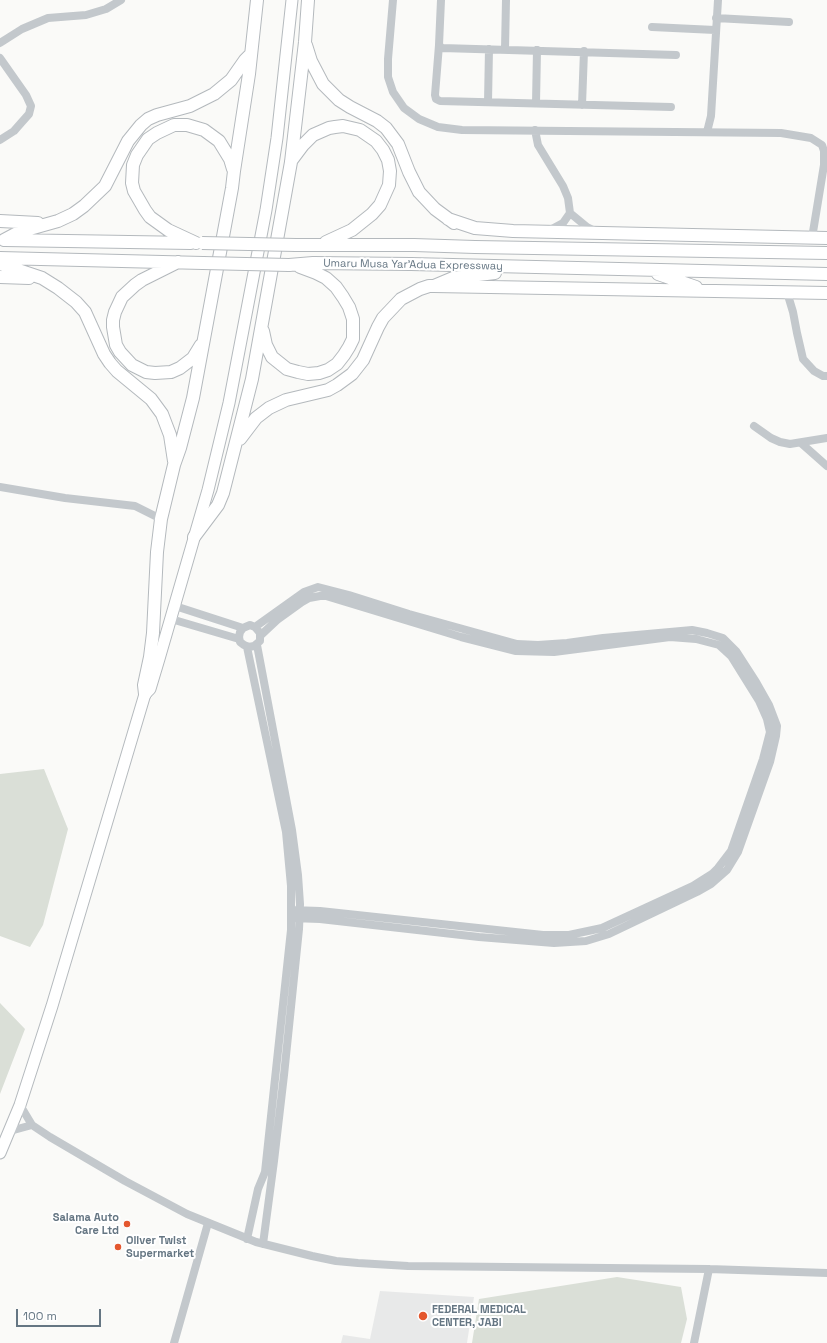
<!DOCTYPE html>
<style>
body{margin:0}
#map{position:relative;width:827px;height:1343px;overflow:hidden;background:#fafaf8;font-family:"Space Grotesk",sans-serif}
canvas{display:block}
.scale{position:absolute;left:16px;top:1309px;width:85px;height:18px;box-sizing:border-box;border:2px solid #657683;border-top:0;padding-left:5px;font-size:12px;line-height:14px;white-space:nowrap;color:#657683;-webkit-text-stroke:3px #fff;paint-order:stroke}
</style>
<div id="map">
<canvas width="827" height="1343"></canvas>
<div class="scale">100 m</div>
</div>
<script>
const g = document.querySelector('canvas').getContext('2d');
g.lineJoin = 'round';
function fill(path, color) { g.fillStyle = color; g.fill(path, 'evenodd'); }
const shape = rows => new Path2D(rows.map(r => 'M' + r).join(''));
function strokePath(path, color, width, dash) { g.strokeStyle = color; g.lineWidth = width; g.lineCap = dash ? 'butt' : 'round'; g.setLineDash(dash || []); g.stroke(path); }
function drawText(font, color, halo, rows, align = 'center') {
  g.font = font + ' "Space Grotesk",sans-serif'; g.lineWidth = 4; g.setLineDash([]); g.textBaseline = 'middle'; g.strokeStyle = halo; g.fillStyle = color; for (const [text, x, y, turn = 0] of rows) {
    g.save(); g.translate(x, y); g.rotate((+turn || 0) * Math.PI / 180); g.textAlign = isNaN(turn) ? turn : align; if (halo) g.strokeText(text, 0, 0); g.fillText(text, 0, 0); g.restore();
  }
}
const built = shape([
 [380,1291,474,1297,467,1343,341,1343,343,1335,370,1339]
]);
const green = shape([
 [44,769,68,829,43,925,30,947,0,936,0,774],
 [0,1003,25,1029,0,1094],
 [617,1277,681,1287,687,1319,681,1343,472,1343,479,1299]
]);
const minor = shape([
 [393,0,388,59,388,77,393,92,404,108,419,119,438,127,462,130,781,133,811,138,822,145,824,151,824,165,812,238],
 [441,0,439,45,442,48,676,55],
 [716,18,789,22],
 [652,27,715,30],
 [0,43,22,29,48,18,86,15,106,9,121,0],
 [439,45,435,95,436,99,440,101,671,107],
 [505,49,506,0],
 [0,58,26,95,31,106,29,114,21,123,14,131,0,140],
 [488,102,489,49],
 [536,103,537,50],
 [582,105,584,51],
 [535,130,538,145,563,186,568,198,570,213],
 [707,132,711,116,718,0],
 [550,230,563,223,570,213,587,227,595,231],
 [787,292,793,312,797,333,803,359,814,371,823,376,827,376],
 [754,426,771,438,780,442,790,444,827,438],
 [801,443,827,466],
 [0,487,65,498,135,506,161,519],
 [175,606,243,628],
 [171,619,239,639],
 [255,627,260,633,260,641,254,646,249,647,244,645,240,642,239,637,240,632,243,628,250,625,255,627,304,592,318,587,349,595,409,614,517,644,538,645,567,643,603,638,681,631,692,630,707,633,723,638,736,651,756,682,769,705,777,726,776,736,770,762,738,852,727,870,711,884,697,892,609,934,586,941,554,943,479,937,320,919,291,918],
 [261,635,277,620,302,602,309,598,320,596,326,596,461,637,516,651,554,652,670,637,696,639,719,645,731,656,759,701,767,719,770,732,763,759,731,851,718,868,712,874,693,886,602,928,569,935,543,935,320,911,291,910],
 [257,645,292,830,298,875,300,904,299,929,284,1075,274,1161,263,1244],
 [247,647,286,832,291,886,291,930,265,1172,258,1189,247,1239],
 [20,1105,32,1125,50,1137,125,1181,187,1214,256,1242,312,1256,336,1261,358,1263,408,1266,709,1269,827,1273],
 [10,1131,32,1125],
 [174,1343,208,1223],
 [694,1343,709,1269]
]);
const major = shape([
 [0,1153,20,1105,52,1006,145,694,150,689,159,659,208,490,229,403,266,210,277,138,292,0]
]);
const highway = shape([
 [306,45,311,61,323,84,339,100,350,107,377,121,386,128,398,144,409,172,419,192,435,209,454,223],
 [291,161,303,145,313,135,329,128,335,127,343,126,360,130,376,141,383,150,388,160,390,171,389,185,380,205,372,214,352,230,326,242],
 [448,219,475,228,513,231,827,238],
 [0,221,38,223],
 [4,240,19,232,58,221,73,214,84,206,105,186,128,141,141,125,148,119,157,115,190,106,214,94,231,80,245,60,251,54],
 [5,240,191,243],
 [196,243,168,230,150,217,145,210,134,191,132,183,133,165,137,155,148,139,157,133,174,125,187,125,204,130,219,141,230,159,233,169],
 [296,245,414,245,475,247,827,253],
 [0,258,203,263],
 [178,262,142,280,135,285,122,297,115,312,113,320,113,327,116,345,120,352,132,365,146,372,155,373,171,372,180,368,193,358,201,345],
 [0,264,42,278,58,288,76,302,85,312,104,354,110,363,117,371,151,399,162,414,170,435,174,461],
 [289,265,313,263,411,264,827,274],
 [658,274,696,287],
 [0,277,29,278],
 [434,286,827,293],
 [263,331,266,345,272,357,287,369,298,372,308,374,319,373,328,370,337,364,344,355,349,347,353,339,353,319,349,307,343,297,336,287,326,278,316,273,300,267],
 [240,439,256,418,269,408,286,400,328,390,337,385,352,374,363,360,378,327,383,318,401,299,420,289,429,286,434,286,453,278,495,273],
 [194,537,218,505,223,493,252,379,291,162,305,42,308,0],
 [145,694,144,685,150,657,153,633,157,552,161,519,174,465,180,448,193,398,232,188,234,171,249,74,257,0]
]);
const highwayBridge = shape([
 [202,243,296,245],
 [203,263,289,265]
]);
const markers = [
 [127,1224,4,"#e4572e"],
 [118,1247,4,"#e4572e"],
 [423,1316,5,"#e4572e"]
];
const streetNames = [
 ["Umaru Musa Yar'Adua Expressway",413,265,1]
];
const poiNames = [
 ["Salama Auto",119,1218,"right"],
 ["Care Ltd",119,1231,"right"],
 ["Oliver Twist",126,1241],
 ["Supermarket",126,1254],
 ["FEDERAL MEDICAL",432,1310],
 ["CENTER, JABI",432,1323]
];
fill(built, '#e8e9e9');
fill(green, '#dadfd7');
strokePath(major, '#b5babe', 13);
strokePath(highway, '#b4b9bd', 14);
strokePath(minor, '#c3c8cc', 8);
strokePath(major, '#fff', 11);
strokePath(highway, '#fff', 12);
strokePath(highwayBridge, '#b4b9bd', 14, []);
strokePath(highwayBridge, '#fff', 12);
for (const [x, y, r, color] of markers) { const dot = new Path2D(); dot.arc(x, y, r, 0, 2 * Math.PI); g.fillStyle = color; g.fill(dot); strokePath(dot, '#fff', 1.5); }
drawText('11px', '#657683', '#fff', streetNames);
drawText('bold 11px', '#657683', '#fff', poiNames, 'left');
</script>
